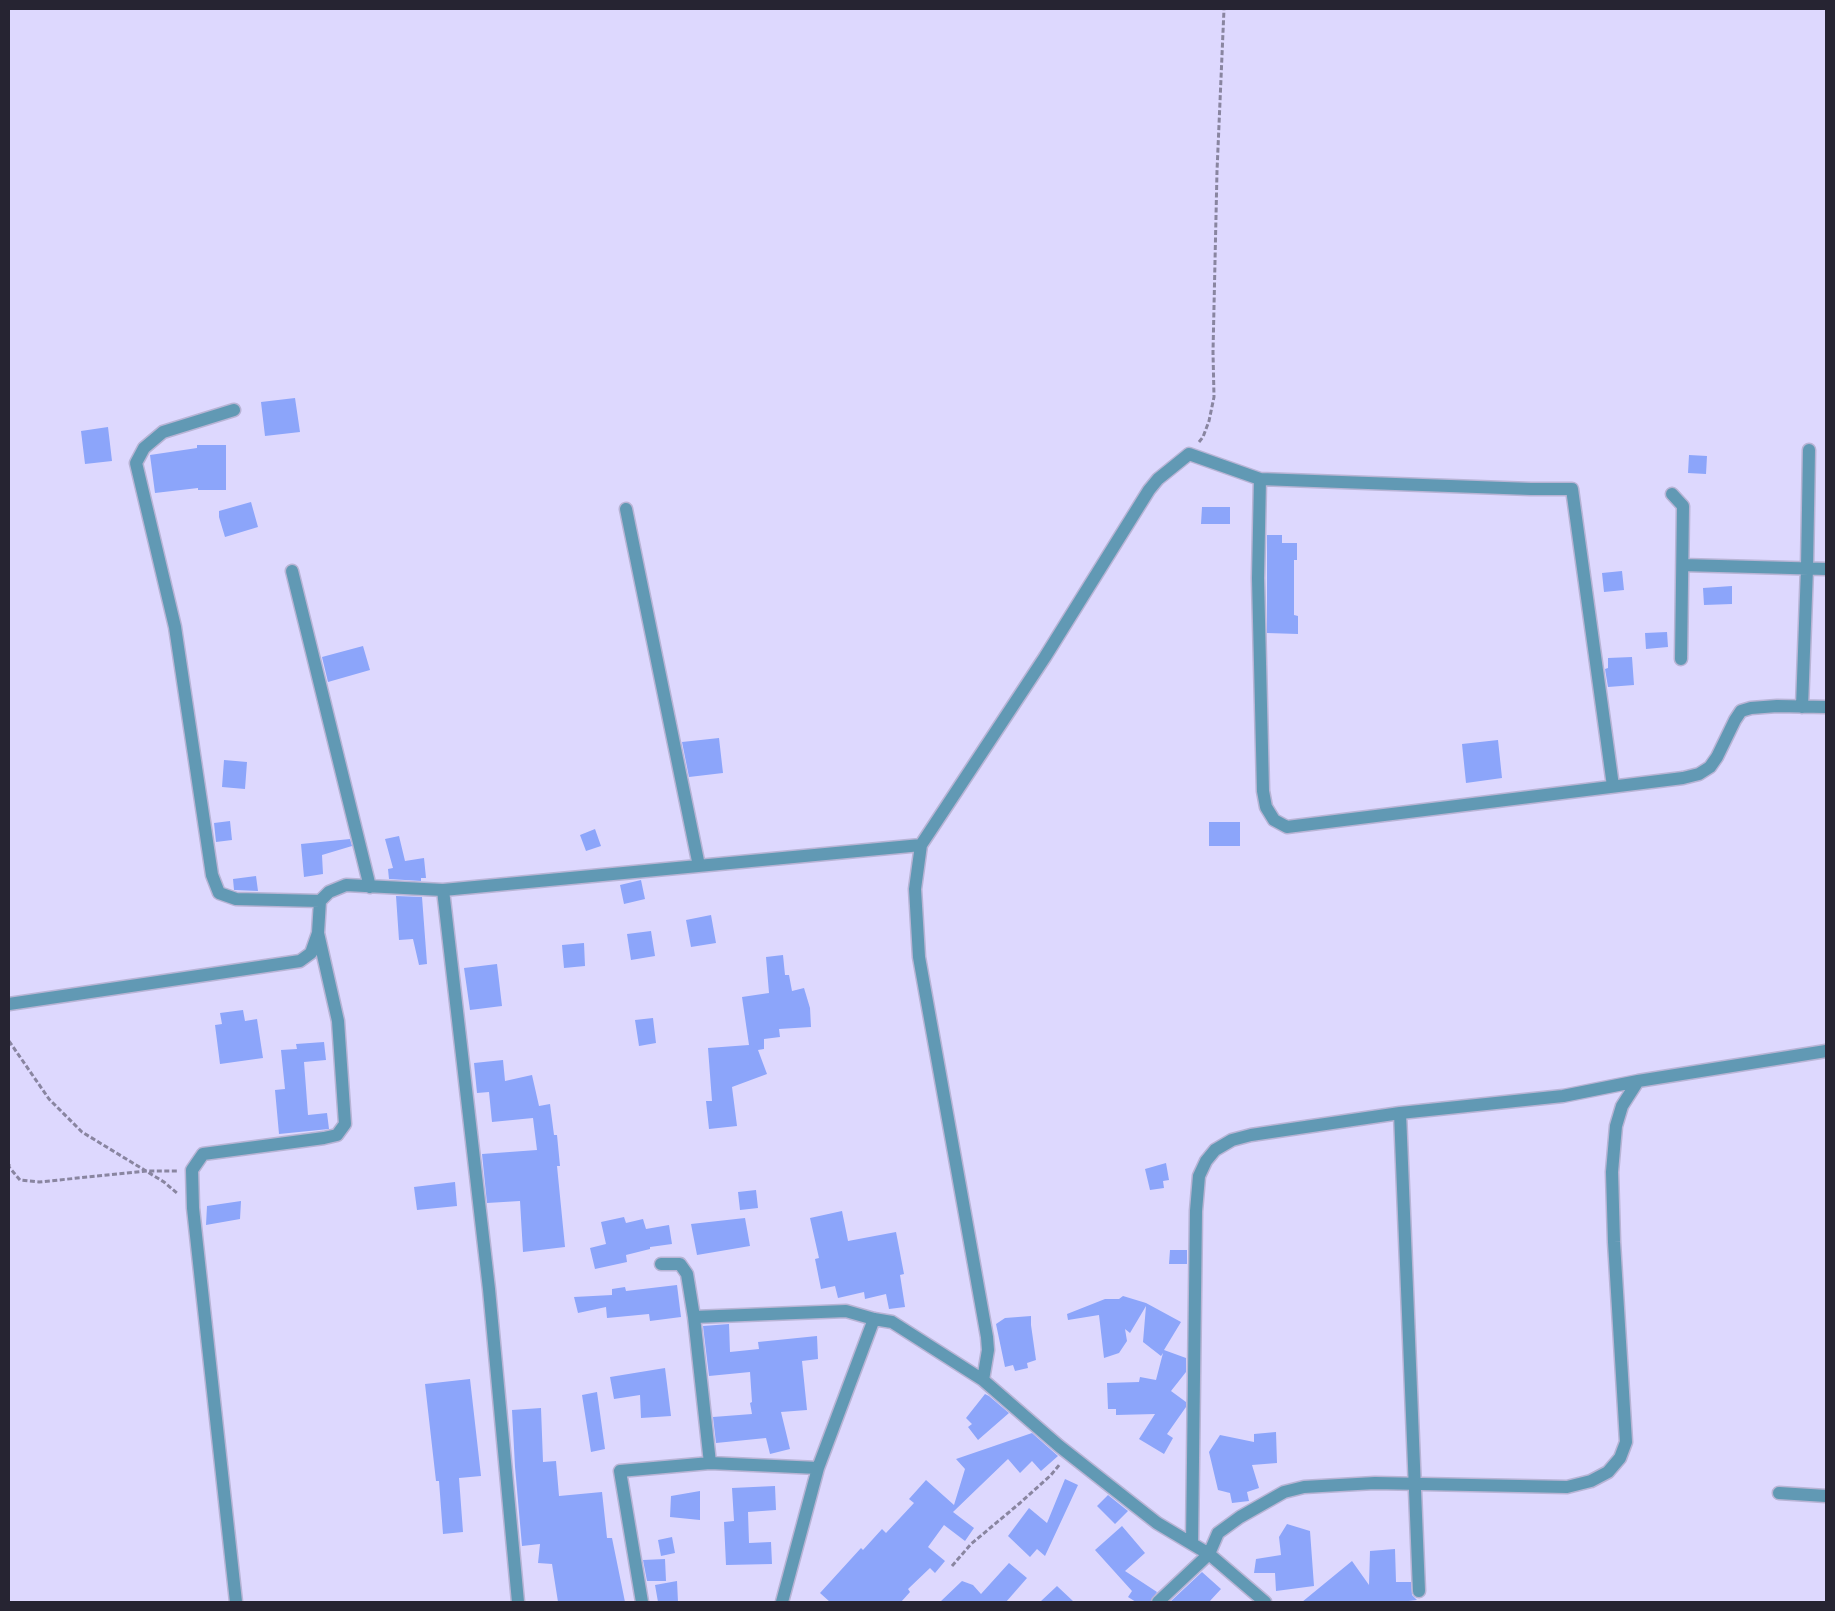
<!DOCTYPE html>
<style>
body{margin:0}
#map{position:relative;width:1835px;height:1611px;overflow:hidden;background:#ddd8fe;font-family:Raleway,sans-serif}
canvas{display:block}
.frame{position:absolute;inset:0;border:10px solid #262432;pointer-events:none}
</style>
<div id="map">
<canvas width="1835" height="1611"></canvas>
<div class="frame"></div>
</div>
<script>
const g = document.querySelector('canvas').getContext('2d');
g.lineJoin = 'round';
function fill(path, color) { g.fillStyle = color; g.fill(path, 'evenodd'); }
const shape = rows => new Path2D(rows.map(r => 'M' + r).join(''));
function strokePath(path, color, width, dash) { g.strokeStyle = color; g.lineWidth = width; g.lineCap = dash ? 'butt' : 'round'; g.setLineDash(dash || []); g.stroke(path); }
const building = shape([
 [295,398,300,432,265,436,261,402],
 [108,427,112,461,85,464,81,431],
 [197,445,226,445,226,490,198,490,198,488,155,493,150,455,197,448],
 [1689,455,1707,456,1706,474,1688,473],
 [251,502,258,527,225,537,219,517,219,511],
 [1202,507,1230,507,1230,524,1201,524],
 [1267,535,1282,535,1282,543,1297,543,1297,560,1294,560,1294,615,1298,616,1298,634,1267,633],
 [1622,571,1624,590,1604,592,1602,573],
 [1732,586,1732,604,1704,605,1703,588],
 [1667,632,1668,647,1646,649,1645,633],
 [363,646,370,670,328,682,322,657],
 [1632,657,1634,685,1608,687,1605,669,1608,668,1608,658],
 [719,738,723,773,689,777,682,742],
 [1498,740,1502,778,1466,783,1462,744],
 [224,760,247,762,245,789,222,787],
 [230,821,232,840,216,842,214,823],
 [1209,822,1240,822,1240,846,1209,846],
 [595,829,601,846,586,851,580,835],
 [399,836,405,861,424,858,426,878,421,878,421,881,389,879,388,869,393,868,385,839],
 [350,839,352,846,322,855,323,874,304,877,301,844],
 [256,876,258,891,234,890,233,879],
 [641,880,645,899,624,904,620,885],
 [396,896,422,897,427,964,419,965,413,939,399,940],
 [711,915,716,943,691,947,686,920],
 [651,931,655,956,631,960,627,934],
 [584,943,585,966,564,968,562,945],
 [783,955,785,975,789,975,792,991,804,988,810,1008,811,1027,779,1029,780,1037,764,1039,764,1049,758,1050,767,1074,732,1087,737,1126,709,1129,706,1101,712,1101,708,1048,749,1045,742,997,769,993,766,957],
 [497,964,502,1006,470,1010,464,968],
 [243,1010,245,1021,257,1019,263,1058,220,1064,215,1025,222,1024,220,1013],
 [653,1018,656,1043,639,1046,635,1020],
 [324,1042,326,1060,304,1062,308,1115,327,1113,329,1129,279,1134,275,1090,285,1089,281,1050,297,1049,296,1044],
 [503,1060,505,1081,532,1075,539,1106,550,1104,554,1135,557,1135,560,1166,557,1166,565,1247,523,1252,520,1201,487,1203,482,1154,537,1150,533,1118,492,1122,489,1092,477,1093,474,1063],
 [1166,1163,1169,1180,1163,1181,1164,1188,1150,1190,1145,1169],
 [455,1182,457,1206,417,1210,414,1187],
 [756,1190,758,1208,740,1210,738,1192],
 [241,1201,240,1219,206,1225,207,1206],
 [842,1211,848,1241,896,1232,904,1274,900,1275,905,1307,889,1309,886,1294,865,1299,864,1292,838,1298,835,1286,821,1289,815,1259,819,1258,810,1218],
 [624,1217,626,1223,643,1219,646,1229,669,1225,672,1244,650,1247,650,1249,626,1255,627,1262,595,1269,590,1248,606,1244,601,1222],
 [745,1218,750,1246,697,1255,691,1224],
 [1170,1250,1187,1250,1187,1264,1169,1264],
 [677,1285,681,1317,650,1321,649,1314,607,1318,606,1307,578,1313,574,1297,612,1295,612,1289,625,1287,626,1291],
 [1123,1296,1146,1303,1181,1322,1164,1350,1186,1358,1186,1372,1171,1391,1186,1402,1186,1407,1167,1434,1173,1438,1164,1454,1139,1439,1155,1414,1116,1415,1116,1409,1108,1409,1107,1383,1139,1382,1140,1377,1156,1380,1163,1353,1161,1356,1143,1342,1146,1306,1130,1333,1125,1329,1127,1341,1119,1353,1104,1358,1099,1315,1068,1320,1067,1314,1105,1299,1119,1299],
 [1031,1316,1031,1325,1036,1360,1027,1363,1028,1368,1015,1371,1013,1365,1005,1367,996,1324,1005,1318],
 [729,1324,730,1352,759,1349,758,1342,817,1336,818,1359,802,1361,807,1410,781,1412,790,1449,770,1454,766,1438,716,1443,713,1417,752,1414,750,1403,752,1402,750,1372,709,1376,703,1326],
 [665,1368,671,1416,641,1418,640,1395,614,1399,610,1377],
 [470,1379,481,1476,459,1478,463,1532,443,1534,439,1481,436,1481,425,1384],
 [597,1392,605,1449,591,1452,582,1395],
 [985,1394,989,1396,1009,1413,978,1440,968,1427,972,1424,966,1418],
 [541,1408,543,1462,556,1461,559,1496,602,1492,607,1538,612,1538,625,1602,558,1602,552,1564,538,1563,540,1544,522,1546,515,1467,512,1410],
 [1276,1432,1277,1463,1252,1465,1259,1488,1247,1492,1249,1501,1232,1503,1230,1493,1218,1490,1209,1452,1220,1435,1254,1442,1254,1434],
 [1032,1433,1058,1456,1041,1471,1032,1461,1020,1473,1008,1459,953,1512,974,1528,965,1541,944,1525,928,1547,945,1561,935,1573,930,1568,908,1589,910,1592,901,1602,830,1602,820,1593,861,1548,863,1550,882,1529,886,1533,914,1503,909,1499,926,1480,954,1505,965,1469,956,1459],
 [1065,1479,1078,1485,1045,1556,1037,1549,1030,1557,1008,1536,1029,1508,1047,1523],
 [775,1486,776,1510,748,1512,749,1543,771,1542,772,1564,726,1565,724,1522,734,1521,732,1488],
 [700,1491,700,1520,670,1517,671,1496],
 [1108,1495,1128,1511,1115,1524,1097,1506],
 [1287,1524,1310,1531,1314,1586,1276,1591,1275,1573,1254,1573,1256,1559,1281,1555,1279,1537],
 [1122,1526,1145,1553,1125,1571,1157,1592,1150,1602,1136,1602,1128,1597,1132,1591,1095,1550],
 [672,1537,675,1553,661,1556,658,1540],
 [1395,1549,1396,1582,1411,1582,1412,1595,1417,1600,1400,1602,1302,1602,1352,1561,1369,1585,1370,1551],
 [665,1559,666,1581,647,1581,643,1560],
 [1009,1563,1027,1578,1006,1602,940,1602,962,1581,973,1585,981,1594],
 [1202,1572,1221,1589,1209,1602,1170,1602],
 [677,1581,678,1602,658,1602,655,1585],
 [1057,1586,1074,1602,1040,1602]
]);
const path = shape([
 [1199,442,1203,437,1209,421,1214,397,1213,352,1217,171,1224,9],
 [9,1041,49,1099,82,1132,164,1182,178,1194],
 [9,1164,9,1167,20,1180,39,1182,147,1171,179,1171],
 [952,1566,971,1544,1020,1503,1051,1475,1060,1464]
]);
const minor = shape([
 [234,410,163,432,144,448,136,463,175,627,212,875,219,893,236,899,320,901],
 [1260,479,1258,578,1263,791,1266,807,1274,820,1287,827,1683,778,1699,774,1710,767,1717,757,1735,720,1741,711,1751,708,1777,706,1826,707],
 [1672,494,1683,506,1681,659],
 [626,509,699,866],
 [1683,565,1826,569],
 [292,571,370,887],
 [1802,707,1807,568,1809,450],
 [443,890,489,1289,518,1602],
 [9,1004,300,961,311,953,318,933,320,901,329,892,346,885,443,890,921,845],
 [1400,1113,1419,1591],
 [661,1264,680,1264,687,1274,694,1317,710,1463],
 [694,1317,846,1311,874,1319,892,1322,983,1380,1059,1446,1157,1523,1209,1554,1265,1602],
 [983,1380,988,1350,987,1337,919,957,915,889,921,845,1045,657,1149,490,1158,479,1189,454,1260,479,1531,489,1572,489,1613,786],
 [1779,1493,1826,1496],
 [1192,1544,1196,1211,1199,1176,1206,1161,1215,1150,1232,1140,1251,1135,1400,1113,1563,1096,1638,1081,1826,1051],
 [236,1602,193,1208,192,1170,203,1154,324,1138,337,1135,345,1124,338,1021,318,933],
 [642,1602,620,1471,710,1463,818,1468],
 [782,1602,818,1468,874,1319],
 [1158,1602,1209,1554,1218,1533,1240,1517,1284,1492,1304,1487,1375,1483,1567,1487,1591,1481,1608,1472,1620,1458,1626,1442,1614,1242,1612,1172,1616,1126,1622,1106,1638,1081]
]);
fill(building, '#8ca5fa');
strokePath(minor, '#b8b4d5', 15);
strokePath(path, '#8985a0', 3, [5, 2.5]);
strokePath(minor, '#6199b4', 12);
</script>
